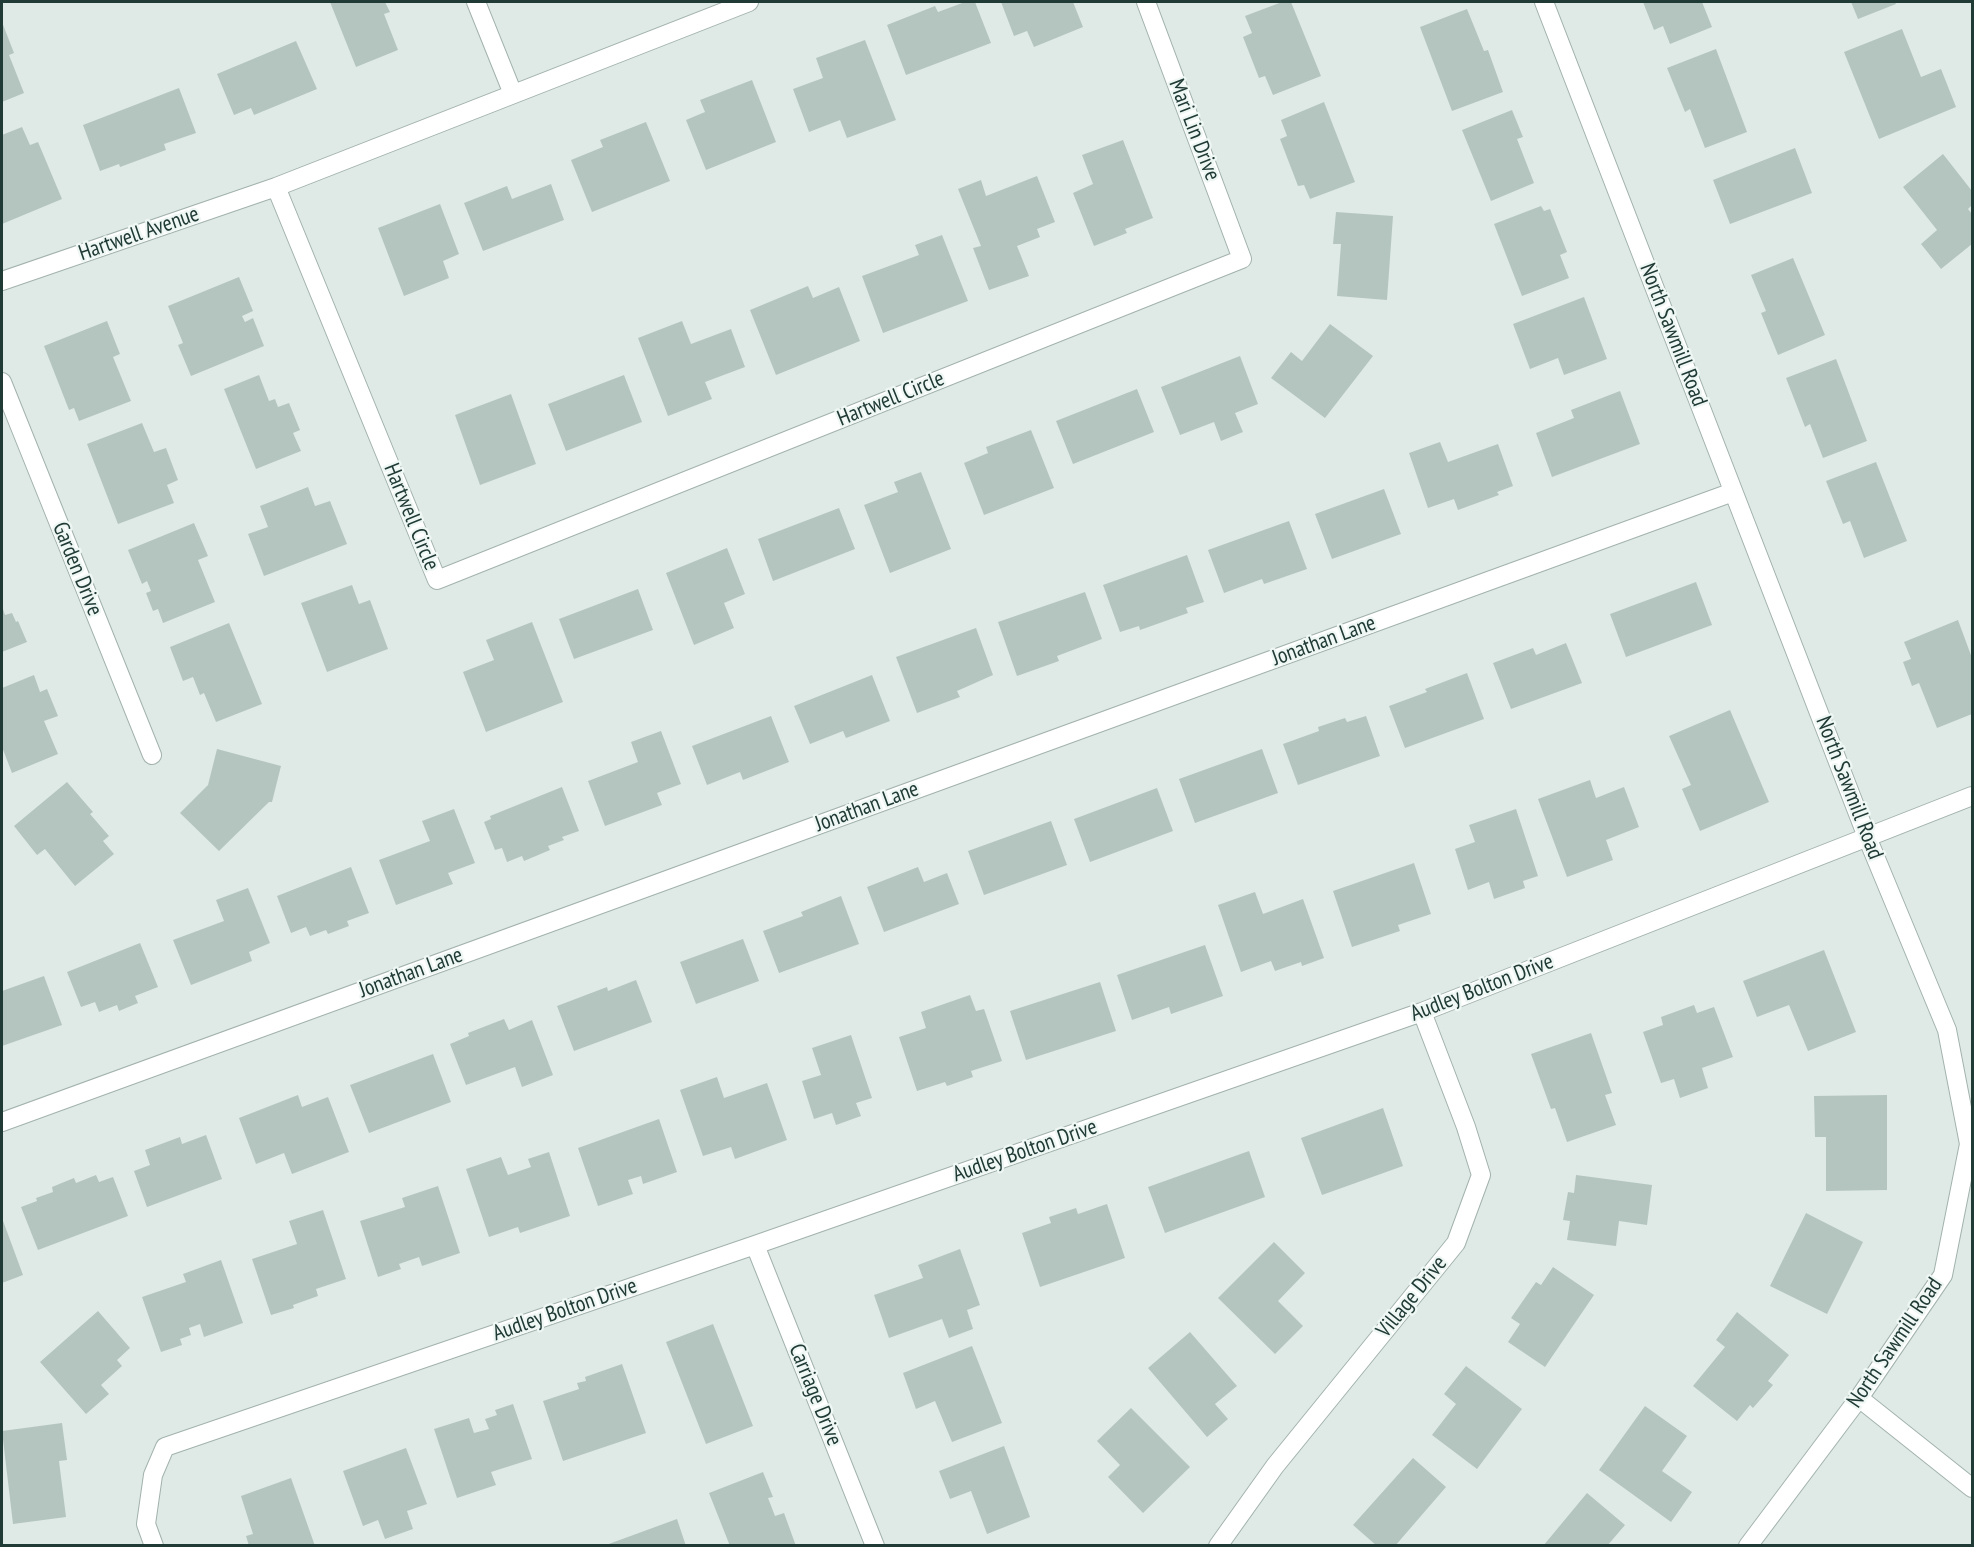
<!DOCTYPE html>
<style>
body{margin:0}
#map{position:relative;width:1974px;height:1547px;overflow:hidden;background:#dfeae6;font-family:"PT Sans Narrow",sans-serif}
canvas{display:block}
.frame{position:absolute;inset:0;border:3px solid #203a35;pointer-events:none}
</style>
<div id="map">
<canvas width="1974" height="1547"></canvas>
<div class="frame"></div>
</div>
<script>
const g = document.querySelector('canvas').getContext('2d');
g.lineJoin = 'round';
function fill(path, color) { g.fillStyle = color; g.fill(path, 'evenodd'); }
const shape = rows => new Path2D(rows.map(r => 'M' + r).join(''));
function strokePath(path, color, width, dash) { g.strokeStyle = color; g.lineWidth = width; g.lineCap = dash ? 'butt' : 'round'; g.setLineDash(dash || []); g.stroke(path); }
function drawText(font, color, halo, rows, align = 'center') {
  g.font = font + ' "PT Sans Narrow",sans-serif'; g.lineWidth = 4.5; g.setLineDash([]); g.textBaseline = 'middle'; g.strokeStyle = halo; g.fillStyle = color; for (const [text, x, y, turn = 0] of rows) {
    g.save(); g.translate(x, y); g.rotate((+turn || 0) * Math.PI / 180); g.textAlign = isNaN(turn) ? turn : align; if (halo) g.strokeText(text, 0, 0); g.fillText(text, 0, 0); g.restore();
  }
}
const building = shape([
 [330,2,385,2,390,12,384,14,398,50,356,67],
 [965,2,975,2,991,43,906,75,887,25,935,6,938,12],
 [1001,2,1073,2,1083,27,1034,47,1027,31,1014,36],
 [1282,2,1291,2,1321,76,1273,95,1265,76,1259,78,1243,37,1252,33,1245,16],
 [1643,2,1702,2,1712,27,1670,44,1663,26,1654,30],
 [1851,2,1895,2,1896,4,1858,19],
 [1467,9,1484,51,1488,50,1503,92,1452,111,1420,27],
 [2,22,14,53,9,55,24,93,2,102],
 [1902,29,1921,77,1941,69,1956,107,1879,139,1844,52],
 [865,40,896,120,847,138,840,120,809,132,793,89,823,78,816,58],
 [296,41,317,89,254,115,251,108,234,115,217,74],
 [1716,49,1747,132,1705,148,1690,109,1685,112,1667,68],
 [752,80,776,142,706,170,686,120,705,112,700,100],
 [179,88,196,133,164,144,166,150,120,167,119,164,100,171,83,125],
 [1324,102,1355,182,1310,199,1304,185,1298,186,1280,139,1287,136,1281,120],
 [1512,110,1523,137,1517,139,1534,183,1491,201,1462,130],
 [646,122,670,181,592,212,571,160,603,147,600,140],
 [22,127,30,145,38,142,62,199,2,224,2,135],
 [1123,140,1153,218,1125,229,1127,233,1094,246,1073,193,1093,184,1082,155],
 [1795,148,1812,193,1730,224,1713,180],
 [1943,154,1972,191,1972,205,1968,209,1972,214,1972,244,1941,269,1921,244,1937,230,1903,187],
 [1037,176,1055,222,1037,229,1040,237,1017,246,1029,276,989,290,973,248,981,246,958,189,981,180,986,196],
 [551,184,564,220,483,251,464,203,507,186,512,199],
 [440,204,459,254,443,261,449,278,404,296,378,228],
 [1541,206,1544,211,1550,209,1567,252,1560,255,1569,278,1522,296,1494,224],
 [1336,212,1393,216,1387,300,1337,296,1341,244,1333,244],
 [942,235,968,301,883,333,862,276,919,255,915,245],
 [1793,258,1825,335,1778,355,1761,313,1766,311,1751,275],
 [239,277,253,311,242,316,245,322,253,318,264,346,191,376,178,345,183,343,168,306],
 [808,286,813,298,839,287,860,341,776,375,750,310],
 [1584,297,1607,359,1564,375,1558,358,1530,369,1513,324],
 [107,321,120,354,113,357,131,401,79,421,74,408,69,410,44,346],
 [682,321,691,344,731,329,745,367,705,382,712,399,668,416,638,338],
 [1330,324,1373,356,1325,418,1271,378,1291,352,1302,361],
 [1240,356,1258,404,1235,413,1243,432,1221,441,1214,422,1180,435,1161,387],
 [1836,359,1867,441,1823,458,1810,424,1805,427,1786,378],
 [259,375,269,401,275,399,278,407,289,403,300,430,293,433,301,451,256,469,224,389],
 [624,375,642,422,566,451,548,404],
 [1137,389,1154,432,1073,464,1056,421],
 [1620,391,1640,444,1552,477,1536,433,1574,418,1571,410],
 [511,394,536,464,480,485,455,415],
 [142,423,154,452,166,448,178,480,167,485,174,503,118,524,87,444],
 [1031,430,1054,488,984,515,964,463,988,453,986,447],
 [1440,442,1448,462,1498,444,1513,486,1497,492,1499,495,1458,510,1454,499,1428,508,1409,453],
 [1876,462,1907,541,1864,558,1850,521,1843,524,1826,481],
 [921,472,951,549,890,573,864,505,898,492,894,482],
 [308,487,315,506,330,501,347,544,264,576,248,534,268,527,260,506],
 [1384,489,1401,534,1332,559,1315,514],
 [839,508,855,549,773,581,758,539],
 [1289,521,1307,569,1264,584,1262,579,1224,593,1208,550],
 [194,523,208,556,198,560,215,602,163,623,158,609,153,611,146,593,151,591,147,581,142,584,128,550],
 [727,548,745,594,724,603,734,628,694,645,666,573],
 [1187,555,1204,602,1186,608,1188,613,1140,630,1139,626,1120,632,1103,585],
 [1696,582,1712,625,1626,657,1610,614],
 [352,585,359,604,370,600,388,649,327,672,301,603],
 [638,589,653,630,574,659,559,619],
 [1085,592,1102,639,1057,656,1059,661,1017,676,998,622],
 [2,606,5,615,12,613,16,622,18,621,27,642,2,652],
 [1958,620,1972,658,1972,714,1937,728,1919,683,1912,686,1903,662,1911,659,1904,642],
 [532,622,563,702,486,732,463,672,494,660,486,640],
 [229,623,262,704,216,722,204,693,200,695,193,677,183,681,170,647],
 [976,628,993,675,957,691,960,697,917,713,896,657],
 [1566,643,1582,683,1511,709,1493,663,1533,648,1536,655],
 [1467,673,1484,719,1405,748,1389,706,1427,692,1425,689],
 [34,675,40,692,47,689,58,716,44,721,58,754,12,773,2,747,2,688],
 [872,675,890,721,846,738,843,731,810,744,794,706],
 [1730,710,1769,802,1700,831,1682,789,1691,785,1669,736],
 [771,716,789,762,743,780,740,772,707,785,692,746],
 [1366,716,1380,756,1298,785,1283,744,1319,731,1318,727,1345,718,1347,722],
 [661,731,681,784,657,793,662,805,605,826,588,781,638,762,631,742],
 [217,749,281,766,272,802,269,802,219,851,180,813,208,785],
 [1262,749,1278,793,1195,823,1179,779],
 [1590,780,1596,798,1624,787,1639,827,1606,840,1613,860,1567,877,1538,799],
 [67,782,93,812,90,814,109,836,103,841,114,854,75,886,45,849,37,855,14,826],
 [562,787,579,831,562,837,564,840,548,846,550,850,524,861,522,856,507,862,502,848,495,850,484,822,491,819,490,816],
 [1157,788,1173,831,1090,862,1074,819],
 [454,809,475,863,448,873,453,884,396,905,379,860,430,841,422,821],
 [1516,809,1538,876,1523,881,1525,888,1494,899,1489,882,1468,890,1455,849,1475,842,1469,825],
 [1051,821,1067,865,984,895,968,851],
 [1414,863,1431,914,1398,925,1400,931,1352,947,1333,891],
 [351,867,369,913,347,921,349,926,328,934,326,930,310,936,306,927,291,933,277,896],
 [918,867,924,882,947,873,959,904,884,932,867,887],
 [248,888,270,943,249,952,252,961,191,985,173,940,224,921,216,900],
 [1255,892,1263,914,1303,899,1324,958,1302,966,1301,962,1275,971,1271,961,1241,972,1218,905],
 [841,896,859,944,779,973,763,931,803,916,801,912],
 [743,939,759,981,696,1004,680,962],
 [140,943,158,987,135,996,138,1003,119,1011,117,1005,99,1012,95,1002,81,1007,67,972],
 [1205,945,1223,996,1171,1014,1169,1007,1132,1020,1117,975],
 [1824,950,1856,1032,1808,1051,1789,1005,1757,1017,1743,981],
 [44,976,62,1025,2,1046,2,991],
 [636,980,652,1022,574,1051,557,1006,607,987,608,991],
 [1100,982,1116,1031,1026,1060,1010,1011],
 [970,995,976,1011,984,1009,1002,1061,971,1071,973,1077,947,1086,945,1082,917,1091,899,1037,926,1028,921,1012],
 [1694,1005,1697,1013,1714,1007,1733,1057,1702,1068,1708,1088,1680,1098,1674,1079,1661,1083,1643,1032,1663,1025,1661,1017],
 [504,1019,509,1030,532,1020,553,1075,522,1087,515,1067,466,1085,450,1044,469,1036,468,1033],
 [1591,1033,1612,1093,1605,1095,1616,1125,1567,1142,1555,1108,1551,1109,1531,1054],
 [851,1035,872,1098,856,1103,861,1116,836,1125,832,1113,814,1119,802,1081,821,1075,812,1048],
 [433,1054,451,1102,369,1133,350,1085],
 [717,1077,724,1098,767,1083,787,1140,735,1159,731,1147,703,1156,680,1090],
 [298,1095,302,1107,328,1097,349,1152,292,1174,284,1153,256,1164,239,1118],
 [1887,1095,1887,1190,1826,1191,1826,1137,1815,1137,1814,1096],
 [1383,1108,1403,1166,1322,1195,1301,1138],
 [659,1119,677,1172,643,1184,641,1176,628,1180,633,1194,598,1206,578,1148],
 [206,1135,222,1179,147,1207,134,1171,150,1165,145,1150,180,1137,182,1144],
 [1249,1151,1265,1197,1165,1233,1148,1187],
 [549,1152,570,1216,520,1233,518,1227,489,1237,466,1169,501,1157,508,1175,531,1167,528,1159],
 [96,1175,99,1182,113,1177,128,1216,38,1250,21,1207,37,1201,36,1198,53,1192,52,1187,74,1178,76,1183],
 [1576,1175,1652,1185,1647,1225,1619,1221,1616,1246,1567,1240,1570,1221,1563,1220,1568,1192,1574,1193],
 [438,1186,460,1253,422,1266,419,1257,399,1264,401,1269,378,1277,360,1221,405,1207,402,1198],
 [1107,1204,1125,1258,1040,1287,1022,1233,1051,1223,1049,1217,1076,1208,1078,1214],
 [323,1210,346,1279,316,1289,318,1296,293,1305,294,1308,271,1315,252,1259,297,1244,289,1221],
 [1806,1213,1863,1242,1827,1314,1770,1286],
 [2,1218,23,1275,2,1283],
 [1274,1242,1305,1273,1278,1301,1303,1326,1275,1354,1218,1298],
 [960,1249,980,1305,967,1310,973,1329,949,1338,942,1319,889,1338,874,1295,923,1278,918,1265],
 [221,1260,243,1323,204,1337,200,1324,189,1328,191,1335,180,1339,182,1345,161,1352,142,1297,186,1282,183,1274],
 [1553,1267,1594,1295,1545,1367,1508,1342,1520,1324,1511,1318,1536,1282,1541,1285],
 [98,1311,130,1348,117,1360,122,1366,101,1385,109,1394,86,1414,40,1362],
 [1737,1312,1789,1355,1768,1381,1773,1385,1753,1408,1750,1405,1737,1421,1693,1386,1725,1347,1716,1340],
 [713,1324,753,1426,706,1444,666,1342],
 [1190,1332,1237,1386,1215,1404,1228,1419,1207,1437,1148,1368],
 [972,1346,1002,1423,952,1442,935,1401,916,1409,903,1373],
 [622,1364,646,1433,563,1461,543,1401,579,1389,577,1383,586,1381,585,1377],
 [1466,1366,1522,1409,1477,1469,1432,1435,1456,1404,1444,1394],
 [513,1404,532,1459,491,1472,496,1485,457,1498,434,1429,469,1418,474,1433,489,1429,485,1419,497,1415,495,1410],
 [1645,1406,1687,1436,1662,1471,1692,1492,1671,1522,1599,1470],
 [1131,1408,1190,1467,1143,1513,1108,1477,1120,1465,1097,1441],
 [62,1423,67,1460,59,1461,66,1517,13,1524,2,1431],
 [1004,1446,1030,1517,987,1534,971,1491,950,1499,939,1471],
 [406,1448,427,1504,407,1511,413,1529,385,1539,378,1520,363,1526,343,1471],
 [1413,1458,1446,1487,1395,1546,1377,1546,1353,1525],
 [763,1472,773,1497,768,1498,775,1516,784,1513,796,1546,730,1546,709,1493],
 [291,1478,315,1546,249,1546,246,1536,253,1534,241,1496],
 [1587,1493,1625,1525,1607,1546,1543,1546],
 [677,1519,686,1546,606,1546,606,1545]
]);
const street = shape([
 [476,2,513,94],
 [1544,2,1867,837,1947,1030,1969,1144,1943,1275,1859,1398,1748,1546],
 [276,187,437,580,1242,259,1146,2],
 [2,281,276,187,749,2],
 [2,382,152,755],
 [2,1122,1733,492],
 [755,1245,875,1546],
 [1859,1398,1972,1488],
 [154,1546,146,1524,153,1475,165,1447,755,1245,1422,1012,1972,796],
 [1218,1546,1275,1466,1456,1243,1481,1175,1466,1127,1422,1012]
]);
const streetNames = [
 ["Mari Lin Drive",1194,130,69],
 ["Hartwell Avenue",139,234,-19],
 ["North Sawmill Road",1673,335,69],
 ["Hartwell Circle",891,399,-22],
 ["Hartwell Circle",411,517,68],
 ["Garden Drive",77,569,68],
 ["Jonathan Lane",1324,641,-20],
 ["North Sawmill Road",1849,788,69],
 ["Jonathan Lane",867,807,-20],
 ["Jonathan Lane",411,973,-20],
 ["Audley Bolton Drive",1482,988,-21],
 ["Audley Bolton Drive",1025,1151,-19],
 ["Village Drive",1412,1297,-51],
 ["Audley Bolton Drive",565,1310,-19],
 ["North Sawmill Road",1895,1343,-56],
 ["Carriage Drive",815,1395,68]
];
fill(building, '#b4c5bf');
strokePath(street, '#a2b2ad', 20);
strokePath(street, '#fff', 18);
drawText('22px', '#203a35', '#eff7f4', streetNames);
</script>
